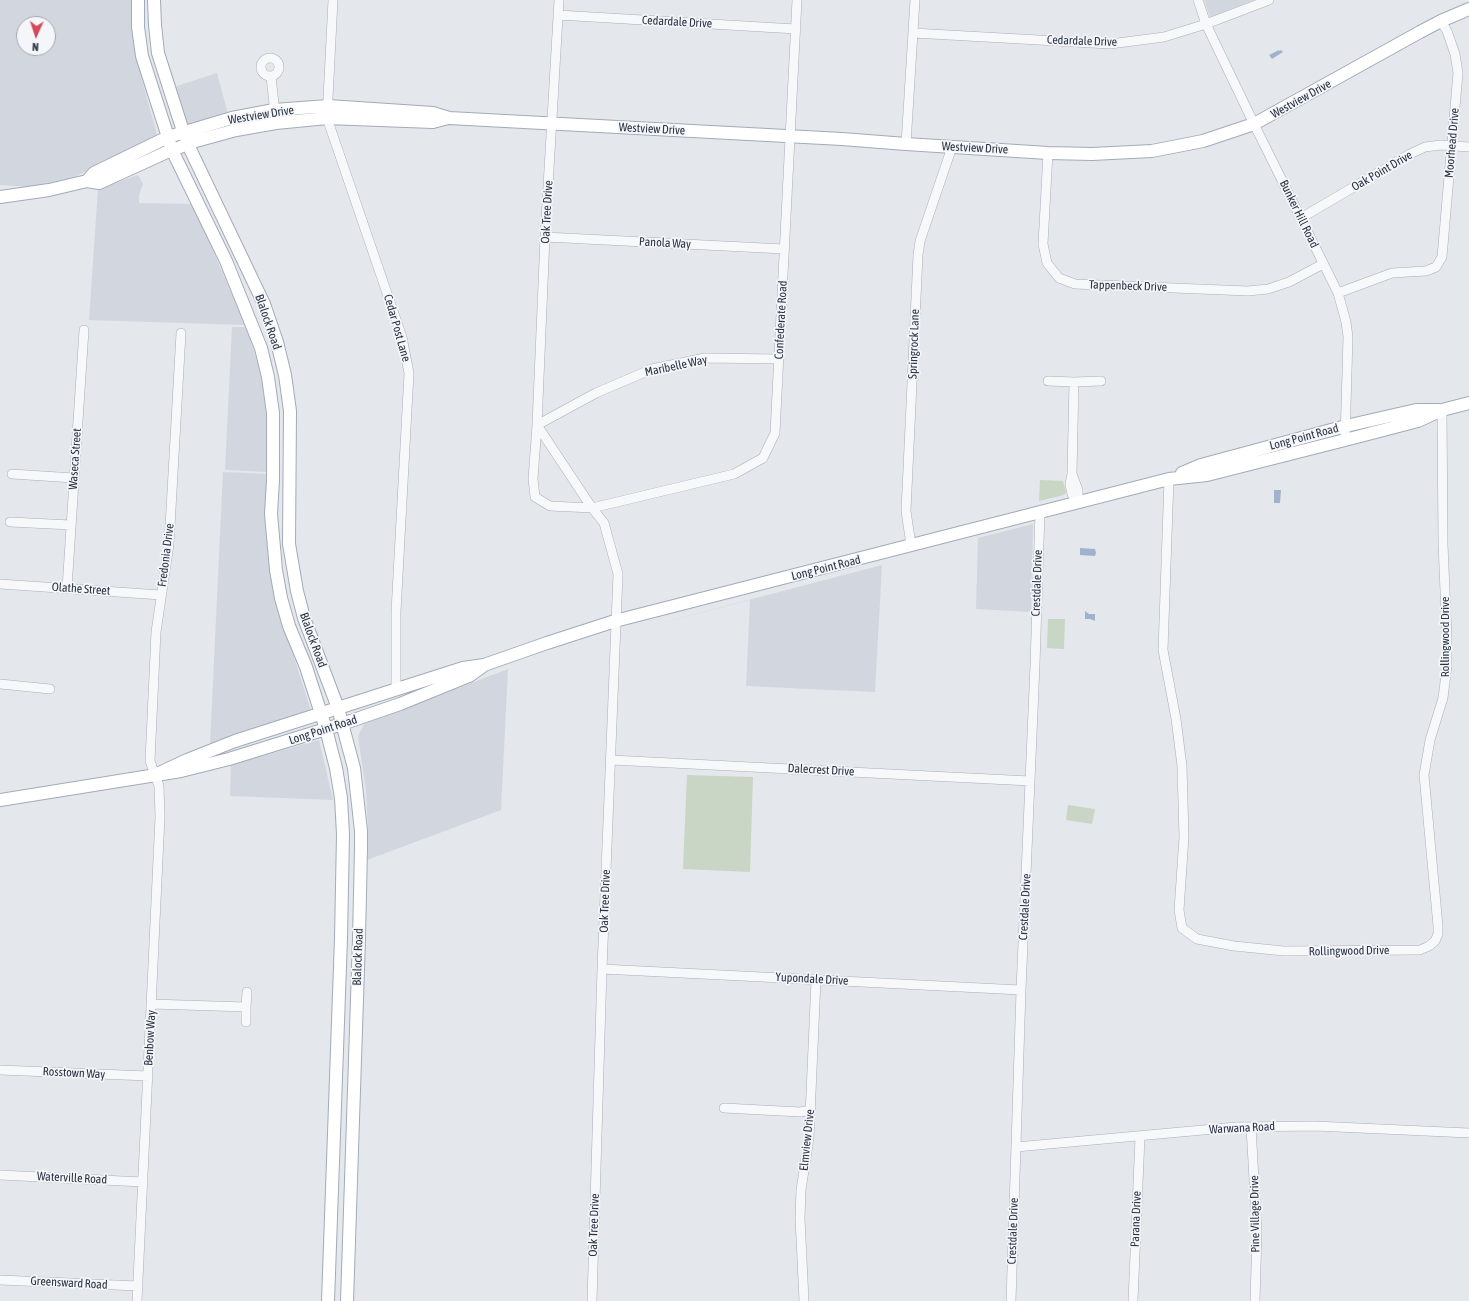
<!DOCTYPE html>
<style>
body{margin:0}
#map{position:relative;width:1469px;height:1301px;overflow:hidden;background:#e4e7ec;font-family:"Asap Condensed",sans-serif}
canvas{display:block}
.north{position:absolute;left:16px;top:16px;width:40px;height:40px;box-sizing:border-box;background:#f4f6f9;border:1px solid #a4a8b1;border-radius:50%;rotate:183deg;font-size:11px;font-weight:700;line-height:16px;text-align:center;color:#2b3445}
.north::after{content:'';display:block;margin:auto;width:14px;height:18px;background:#d1495b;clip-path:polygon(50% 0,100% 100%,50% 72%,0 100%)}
</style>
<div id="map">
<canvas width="1469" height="1301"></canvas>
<div class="north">N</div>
</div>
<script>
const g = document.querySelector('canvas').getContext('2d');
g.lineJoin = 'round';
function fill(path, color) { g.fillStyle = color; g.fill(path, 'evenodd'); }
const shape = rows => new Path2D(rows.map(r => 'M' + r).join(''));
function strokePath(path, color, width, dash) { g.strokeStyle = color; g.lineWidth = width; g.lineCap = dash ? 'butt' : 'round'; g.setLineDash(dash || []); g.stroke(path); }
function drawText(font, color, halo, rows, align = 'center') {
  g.font = font + ' "Asap Condensed",sans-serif'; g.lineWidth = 3.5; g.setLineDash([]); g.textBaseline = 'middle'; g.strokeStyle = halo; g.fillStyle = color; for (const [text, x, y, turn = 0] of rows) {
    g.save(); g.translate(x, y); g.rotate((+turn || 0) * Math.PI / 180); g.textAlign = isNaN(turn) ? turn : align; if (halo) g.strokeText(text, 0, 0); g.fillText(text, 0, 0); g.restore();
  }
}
const built = shape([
 [0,0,132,0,141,77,157,134,156,138,74,177,32,187,0,185],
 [24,24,48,24,48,48,24,48],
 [1204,0,1254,0,1210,17],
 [217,73,228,114,188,126,174,87],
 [138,175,143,184,139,195,139,203,193,204,245,325,89,320,98,189],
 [232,327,247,327,261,375,267,421,267,472,225,470],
 [223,472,268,474,268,545,278,606,311,711,210,745],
 [1033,524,1031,612,976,609,978,538],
 [882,565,875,692,746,686,750,600,630,631],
 [508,669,501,810,367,860,368,829,366,791,358,736,364,724],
 [319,740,333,800,230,796,231,765]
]);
const green = shape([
 [1040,480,1063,481,1066,492,1064,495,1039,501],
 [1048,619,1065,619,1064,649,1047,648],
 [687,775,753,777,750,872,683,869],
 [1068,805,1095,809,1092,824,1066,820]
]);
const water = shape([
 [1279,51,1281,50,1283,52,1272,59,1269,55,1279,50],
 [1274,490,1281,490,1280,503,1274,503],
 [1080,548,1095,549,1096,553,1095,556,1080,555],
 [1085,611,1089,614,1095,614,1095,621,1090,619,1085,619]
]);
const minor = shape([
 [333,0,327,118,402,337,409,373,396,612,396,689],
 [559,0,545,237,537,425,592,508,604,523,618,574,602,969,592,1301],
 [1198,0,1206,24,1254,124,1338,293,1346,322,1348,337,1345,440],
 [558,15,796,29],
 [913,33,1110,44,1164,37,1206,24,1269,0],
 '261 67a9 9 0 1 1 18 0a9 9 0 1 1-18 0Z',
 [271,76,276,123],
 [906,144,915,0],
 [1048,153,1043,244,1047,263,1059,278,1075,284,1248,291,1268,289,1289,282,1323,264],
 [1301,218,1410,154,1425,147,1441,145,1469,147],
 [545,237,784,249],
 [1338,293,1392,273,1426,271,1436,267,1442,257,1458,73,1455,54,1447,31,1441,21],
 [779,359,705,358,652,369,596,393,537,425,533,479,535,497,550,506,592,508,734,474,763,458,775,433,797,0],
 [1048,381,1074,382,1101,381],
 [12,474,74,478],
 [1072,474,1078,490,1078,502,1072,494,1070,484,1072,474,1074,382],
 [1169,479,1163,650,1176,719,1182,766,1184,837,1179,910,1182,928,1197,939,1234,946,1284,951,1420,950,1429,946,1435,941,1438,934,1438,926,1424,775,1430,740,1443,698,1447,666,1447,638,1443,544,1442,410],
 [10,522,71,525],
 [911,545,906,511,918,255,920,241,952,147],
 [0,584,161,595],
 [67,588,84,330],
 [0,684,50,689],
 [611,760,1030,781],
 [602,969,1021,990],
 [152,1004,246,1007,246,1022],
 [246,1007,247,992],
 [0,1070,148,1076],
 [724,1108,800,1112,811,1110],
 [1251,1127,1257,1232,1255,1301],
 [1016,1147,1236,1127,1315,1126,1469,1133],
 [0,1175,143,1182],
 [0,1280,138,1286],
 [137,1301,160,817,159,786,150,761,156,632,169,544,181,333],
 [804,1301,800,1218,801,1190,809,1138,816,980],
 [1011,1301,1021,990,1035,665,1040,512],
 [1133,1301,1140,1137]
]);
const major = shape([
 [138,0,138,27,142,56,168,137,172,150,226,261,261,348,268,377,273,413,273,480,271,514,276,570,281,598,289,626,306,667,326,729,336,768,341,798,343,834,341,938,328,1301],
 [154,0,155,25,158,53,182,128,191,151,264,304,277,342,285,375,290,411,289,544,297,591,304,618,338,708,354,768,361,831,361,848,359,939,347,1301],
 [87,181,94,173,168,137,232,118,274,110,328,106,433,113,449,118,842,139,906,144,1048,153,1092,154,1152,151,1203,141,1254,124,1420,32,1441,21,1469,9],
 [0,197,49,190,87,181,99,183,167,152,196,141,236,130,276,123,327,118,433,122,448,118],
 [1182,473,1201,465,1346,426,1416,410,1439,410],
 [155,775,187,760,235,741,463,668,484,665,547,643,615,621,1169,479,1207,475,1345,440,1418,421,1442,410,1469,403],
 [0,800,181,771,229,759,342,724,400,704,469,676,483,666]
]);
const streetNames = [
 ["Cedardale Drive",677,22,3],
 ["Cedardale Drive",1082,41,2],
 ["Westview Drive",1301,99,-29],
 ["Westview Drive",261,115,-9],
 ["Westview Drive",652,129,3],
 ["Moorhead Drive",1452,143,-85],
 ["Westview Drive",975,148,3],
 ["Oak Point Drive",1382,171,-30],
 ["Oak Tree Drive",547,212,-87],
 ["Bunker Hill Road",1299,214,64],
 ["Panola Way",665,243,3],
 ["Tappenbeck Drive",1128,286,2],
 ["Confederate Road",781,320,-87],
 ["Blalock Road",268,322,71],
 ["Cedar Post Lane",397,328,74],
 ["Springrock Lane",914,344,-88],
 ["Maribelle Way",676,366,-12],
 ["Long Point Road",1304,437,-15],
 ["Waseca Street",75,459,-86],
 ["Fredonia Drive",166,555,-83],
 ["Long Point Road",826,568,-14],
 ["Crestdale Drive",1037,583,-88],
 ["Olathe Street",81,589,4],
 ["Rollingwood Drive",1445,637,-90],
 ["Blalock Road",313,640,70],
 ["Long Point Road",323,730,-18],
 ["Dalecrest Drive",821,770,3],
 ["Oak Tree Drive",605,901,-88],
 ["Crestdale Drive",1025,907,-87],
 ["Rollingwood Drive",1349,951,-1],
 ["Blalock Road",358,957,-88],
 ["Yupondale Drive",812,979,3],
 ["Benbow Way",150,1038,-87],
 ["Rosstown Way",74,1073,3],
 ["Warwana Road",1242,1128,-3],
 ["Elmview Drive",807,1140,-84],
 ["Waterville Road",72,1178,3],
 ["Pine Village Drive",1255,1214,-91],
 ["Parana Drive",1136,1219,-88],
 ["Oak Tree Drive",594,1225,-88],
 ["Crestdale Drive",1013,1231,-88],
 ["Greensward Road",69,1283,3]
];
fill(built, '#d2d6de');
fill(green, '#c9d6c5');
fill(water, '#9fb4cc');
strokePath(minor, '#a9aeb7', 10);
strokePath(major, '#a3abb8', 14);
strokePath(minor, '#f7f8fa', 9);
strokePath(major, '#fff', 12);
drawText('12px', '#2b3445', '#f4f6f9', streetNames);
</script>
